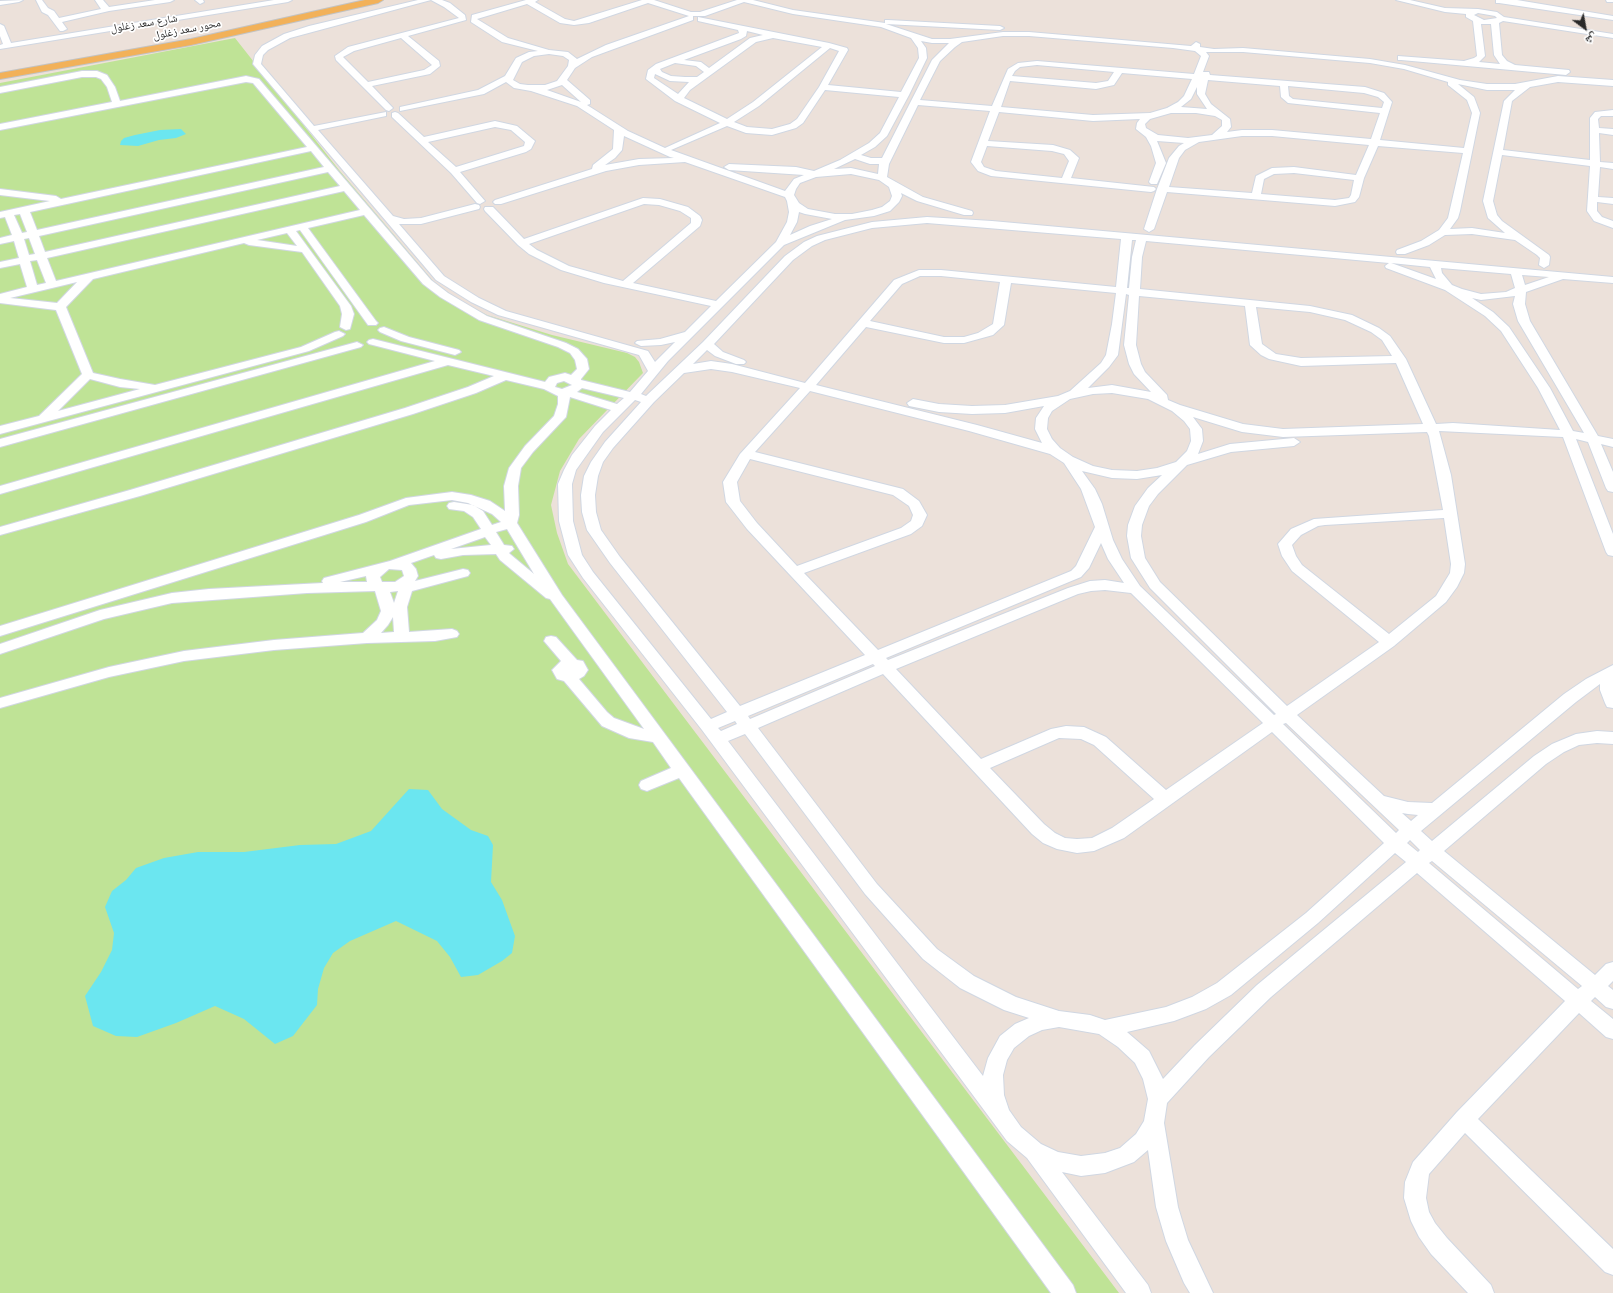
<!DOCTYPE html>
<meta charset="utf-8">
<style>
body{margin:0}
#map{position:relative;width:1613px;height:1293px;overflow:hidden;background:#ece1da;font-family:"Nunito Sans","Noto Naskh Arabic",sans-serif}
canvas{display:block}
.north{position:absolute;left:1565px;top:8px;width:40px;height:40px;-webkit-text-stroke:3px #fff;paint-order:stroke;rotate:148deg;font-size:11px;font-weight:700;line-height:16px;text-align:center;color:#292929}
.north::after{content:'';display:block;margin:auto;width:14px;height:18px;background:#292929;clip-path:polygon(50% 0,100% 100%,50% 72%,0 100%)}
</style>
<div id="map">
<canvas width="1613" height="1293"></canvas>
<div class="north">ش</div>
</div>
<script>
const g = document.querySelector('canvas').getContext('2d');
g.lineJoin = 'round';
function fill(path, color) { g.fillStyle = color; g.fill(path, 'evenodd'); }
const shape = rows => new Path2D(rows.map(r => 'M' + r).join(''));
function strokePath(path, color, width, dash) { g.strokeStyle = color; g.lineWidth = width; g.lineCap = dash ? 'butt' : 'round'; g.setLineDash(dash || []); g.stroke(path); }
function drawText(font, color, halo, rows, align = 'center') {
  g.font = font + ' "Nunito Sans","Noto Naskh Arabic",sans-serif'; g.lineWidth = 3.5; g.setLineDash([]); g.textBaseline = 'middle'; g.strokeStyle = halo; g.fillStyle = color; for (const [text, x, y, turn = 0] of rows) {
    g.save(); g.translate(x, y); g.rotate((+turn || 0) * Math.PI / 180); g.textAlign = isNaN(turn) ? turn : align; if (halo) g.strokeText(text, 0, 0); g.fillText(text, 0, 0); g.restore();
  }
}
const green = shape([
 [235,38,339,170,433,281,457,299,487,315,552,335,627,353,635,357,639,362,643,373,579,439,560,471,551,505,557,533,568,564,1119,1293,0,1293,0,83]
]);
const water = shape([
 [181,129,186,134,176,138,159,140,138,146,120,145,121,141,124,138,135,135,160,130],
 [409,789,428,790,442,809,471,830,488,836,493,845,491,882,502,900,515,936,512,953,502,961,478,975,461,977,450,957,437,941,396,921,350,941,333,953,324,968,318,989,317,1005,293,1036,275,1044,244,1019,215,1006,176,1023,137,1037,116,1036,93,1026,85,996,101,972,112,950,114,933,105,907,112,891,126,880,136,868,164,858,198,852,244,852,300,845,336,844,371,831]
]);
const minor = shape([
 [23,0,19,2,0,5,0,1,23,0],
 [36,0,42,0,48,8,54,11,59,18,101,9,95,0,103,0,109,7,155,0,174,0,170,2,109,11,62,22,67,29,63,31,60,31,48,15,42,12,36,0],
 [195,0,203,0,204,2,200,4,195,0],
 [274,0,292,0,288,2,0,49,0,45,3,44,0,36,0,24,4,26,11,43,274,0],
 [418,0,431,0,290,38,268,50,263,55,261,64,314,126,386,112,386,116,318,130,393,216,404,219,421,218,475,204,479,205,480,207,479,209,421,224,399,224,444,276,479,298,506,311,648,351,655,362,675,342,661,345,641,346,635,343,637,341,660,339,685,332,711,306,604,283,561,270,529,254,518,245,485,211,484,209,485,207,493,207,524,239,643,198,660,199,688,207,700,216,702,220,700,226,633,283,716,301,776,242,787,222,789,212,787,201,785,197,685,162,639,165,606,171,501,204,495,204,493,202,495,200,592,169,593,165,613,149,614,130,577,106,531,91,514,88,506,82,484,94,400,111,400,107,478,90,505,76,516,58,529,52,538,51,502,42,471,22,472,15,526,0,538,0,535,2,565,19,574,21,642,0,654,0,691,12,700,12,737,0,753,0,793,10,885,23,885,20,888,20,1000,26,1004,28,1000,30,886,24,932,39,950,39,1003,32,1029,32,1191,46,1196,42,1200,44,1200,47,1214,49,1243,48,1370,59,1405,65,1460,80,1487,84,1515,84,1558,76,1613,80,1613,86,1558,82,1530,87,1512,101,1503,150,1590,160,1590,118,1595,112,1613,110,1613,116,1601,116,1598,119,1599,128,1613,129,1613,135,1599,133,1600,162,1613,163,1613,169,1600,167,1598,197,1613,198,1613,204,1597,202,1597,211,1602,217,1613,221,1613,228,1594,221,1587,211,1590,166,1502,155,1493,201,1497,215,1502,221,1549,255,1550,257,1549,265,1544,268,1539,265,1540,258,1537,255,1515,240,1472,234,1445,235,1429,245,1405,254,1397,254,1396,252,1397,250,1421,241,1439,230,1448,218,1463,153,1378,146,1364,178,1359,197,1355,202,1335,206,1167,192,1154,229,1149,232,1144,229,1157,189,1169,158,1179,146,1184,143,1157,141,1166,163,1157,184,1151,184,1149,182,1156,163,1151,146,1146,137,1136,129,1137,123,1140,119,1093,121,999,112,988,141,1053,145,1070,150,1079,158,1071,178,1154,187,1156,189,1154,191,1151,192,991,176,978,171,971,162,990,111,918,105,889,164,887,177,923,197,972,211,973,213,972,215,964,215,917,201,901,193,902,196,899,202,890,211,874,216,845,220,784,245,668,361,641,394,646,396,703,342,785,256,804,242,817,236,872,222,927,217,992,221,1613,277,1613,283,1563,279,1526,292,1525,304,1530,321,1598,436,1613,439,1613,447,1601,444,1613,472,1613,492,1608,491,1606,488,1588,442,1576,439,1613,534,1613,556,1608,555,1606,552,1563,437,1439,431,1451,475,1465,564,1464,573,1457,587,1446,602,1394,646,1297,715,1384,796,1408,802,1432,803,1564,694,1586,679,1613,665,1613,708,1607,707,1605,703,1600,690,1600,684,1576,702,1421,831,1432,841,1534,756,1552,744,1576,734,1597,731,1613,732,1613,744,1597,743,1579,745,1564,752,1546,764,1444,851,1595,975,1606,964,1613,962,1613,981,1608,986,1613,990,1613,1009,1606,1007,1595,997,1591,1001,1613,1019,1613,1039,1606,1037,1579,1013,1478,1119,1613,1249,1613,1275,1605,1272,1465,1133,1429,1174,1426,1198,1429,1212,1435,1223,1447,1238,1491,1285,1494,1293,1468,1293,1431,1254,1419,1237,1411,1221,1404,1198,1405,1182,1413,1162,1457,1112,1565,1001,1417,873,1271,997,1209,1057,1167,1103,1164,1123,1178,1207,1188,1240,1213,1293,1190,1293,1184,1283,1166,1241,1156,1207,1148,1150,1134,1162,1105,1173,1081,1176,1062,1172,1148,1285,1151,1293,1126,1293,1027,1158,1007,1141,702,730,583,578,568,555,559,521,558,484,564,470,572,455,595,426,611,410,570,397,566,417,533,452,521,468,518,486,519,515,517,523,562,595,1073,1285,1076,1293,1051,1293,679,778,647,791,641,789,639,785,641,781,671,768,653,742,629,738,602,726,564,681,557,679,552,670,561,661,544,641,546,637,551,636,556,637,577,660,583,661,588,670,584,676,579,679,607,712,614,718,644,729,550,599,546,598,500,560,496,554,463,555,441,559,436,558,434,555,411,563,416,569,418,576,415,581,463,569,468,570,470,573,468,576,412,591,407,607,409,632,452,629,457,631,459,634,457,637,435,641,367,643,274,650,184,661,109,677,0,708,0,698,109,667,184,651,274,640,363,633,377,620,381,611,375,591,307,593,172,603,104,619,0,654,0,644,100,610,172,593,209,589,323,583,322,581,324,578,390,561,481,529,473,517,464,511,449,509,447,506,449,503,454,502,473,505,483,511,492,525,501,522,492,514,468,503,452,500,409,505,366,522,0,636,0,626,359,515,406,498,452,492,471,495,490,501,505,511,504,486,509,468,525,446,554,416,558,404,558,396,544,389,506,380,476,393,413,414,140,496,0,535,0,527,130,490,405,408,468,387,494,376,448,365,0,494,0,486,435,361,369,344,367,342,369,340,373,339,545,382,549,377,565,373,571,375,577,369,575,360,570,353,558,347,479,320,440,297,423,284,364,215,308,228,376,321,378,323,376,325,368,325,300,230,296,231,351,306,354,314,350,329,346,330,340,327,342,314,340,306,302,252,249,245,244,243,93,279,66,307,93,373,120,379,155,385,301,347,335,332,339,331,345,334,343,336,309,351,0,434,0,426,39,416,82,374,56,310,0,303,0,294,27,287,20,264,0,268,0,262,19,258,14,241,0,244,0,238,12,235,5,217,0,218,0,212,50,201,0,195,0,189,56,196,61,199,307,147,253,83,246,82,0,130,0,124,112,102,107,87,101,79,96,77,82,77,0,93,0,87,82,71,97,71,107,75,115,87,120,101,246,76,259,79,431,280,448,293,487,316,566,343,578,349,587,359,589,369,581,379,581,380,630,392,648,371,639,355,498,315,471,302,436,280,253,64,255,55,262,46,284,34,309,26,418,0],
 [744,2,793,14,881,27,911,38,918,48,919,58,901,92,828,85,848,50,847,48,829,43,698,17,698,21,738,30,739,33,656,64,648,70,646,79,675,101,720,123,665,148,628,131,587,105,590,104,590,100,567,80,575,68,592,57,693,20,693,16,705,16,744,2],
 [648,3,689,16,606,45,577,59,568,52,549,50,508,38,477,19,527,4,560,23,574,25,589,23,648,3],
 [747,31,763,35,750,38,709,68,701,62,684,60,741,39,746,36,747,31],
 [1003,36,1029,36,1173,48,1195,51,1201,56,1194,74,1037,61,1018,63,1008,69,992,106,920,100,940,61,955,47,962,42,1003,36],
 [773,38,822,47,753,102,727,119,684,98,690,90,756,42,773,38],
 [921,41,932,43,949,43,932,60,882,158,871,158,861,155,875,147,887,136,909,95,927,58,926,48,921,41],
 [830,48,839,51,819,87,797,119,790,124,772,129,747,127,734,122,759,106,830,48],
 [1206,52,1243,52,1370,63,1404,69,1448,82,1448,85,1467,100,1472,113,1464,148,1380,140,1392,102,1384,93,1365,87,1210,75,1209,72,1203,72,1209,56,1206,52],
 [549,54,563,56,569,60,568,66,557,81,545,85,528,85,520,84,513,80,522,62,534,56,549,54],
 [675,63,696,66,704,72,697,77,685,77,671,76,662,72,660,69,675,63],
 [1037,65,1114,72,1108,81,1096,83,1012,76,1015,71,1020,67,1037,65],
 [1122,73,1192,79,1184,96,1178,102,1167,108,1150,113,1093,115,1001,107,1010,81,1096,89,1114,85,1122,73],
 [655,74,670,81,689,82,678,94,654,78,655,74],
 [1208,80,1280,86,1281,97,1288,103,1380,113,1371,139,1272,130,1242,130,1227,132,1231,127,1230,119,1211,104,1205,94,1208,80],
 [1458,84,1487,90,1515,90,1504,101,1483,201,1488,218,1505,233,1472,228,1450,229,1458,218,1460,211,1480,113,1474,97,1458,84],
 [562,85,581,102,547,90,562,85],
 [1288,86,1364,93,1378,97,1384,102,1382,108,1293,99,1289,96,1288,86],
 [1197,87,1197,94,1207,109,1181,107,1191,99,1197,87],
 [825,90,899,97,880,133,869,143,840,160,814,171,796,167,729,164,724,167,729,170,804,175,794,179,785,191,671,150,727,126,746,133,772,135,796,128,803,123,825,90],
 [1171,113,1196,113,1215,116,1222,120,1222,126,1212,135,1188,138,1158,135,1146,128,1145,124,1150,119,1171,113],
 [624,136,670,157,674,158,639,159,605,165,615,158,622,150,624,136],
 [1242,136,1272,136,1369,145,1356,175,1294,167,1272,168,1256,176,1252,193,1169,187,1179,158,1185,150,1199,142,1242,136],
 [987,146,1052,151,1064,154,1069,161,1062,178,996,171,984,167,981,162,987,146],
 [311,151,324,167,37,230,30,212,311,151],
 [855,159,870,164,879,164,878,174,851,168,834,169,855,159],
 [328,172,340,186,45,252,39,236,328,172],
 [1294,173,1354,180,1351,195,1349,198,1335,200,1261,194,1264,179,1274,174,1294,173],
 [851,174,879,180,889,187,892,196,890,201,882,207,872,210,852,214,835,214,808,209,799,203,794,195,796,189,800,183,816,177,851,174],
 [344,191,360,210,56,281,47,258,344,191],
 [644,204,659,205,680,211,691,218,691,223,623,281,569,266,537,250,529,244,644,204],
 [799,212,805,214,832,219,810,226,790,235,797,222,799,212],
 [20,214,27,232,22,233,14,215,20,214],
 [927,223,1121,239,1116,287,941,270,919,270,894,280,805,383,732,364,711,361,693,364,707,350,715,356,736,364,744,364,746,362,744,360,723,352,714,344,793,260,812,246,825,240,872,228,927,223],
 [287,233,297,246,257,240,287,233],
 [29,238,35,254,29,255,24,239,29,238],
 [1132,240,1136,240,1132,257,1129,288,1127,288,1132,240],
 [1146,241,1389,263,1385,266,1386,268,1445,290,1485,316,1501,331,1538,388,1560,430,1453,423,1436,424,1406,359,1390,336,1379,328,1352,315,1310,306,1140,289,1142,257,1146,241],
 [37,260,46,283,37,285,30,261,37,260],
 [1391,263,1430,267,1436,279,1394,264,1391,263],
 [1441,268,1511,274,1515,288,1506,292,1481,294,1462,289,1452,285,1442,273,1441,268],
 [1522,275,1549,277,1525,285,1522,275],
 [920,276,941,276,1000,282,993,324,978,333,964,337,944,337,870,321,902,284,920,276],
 [77,282,57,303,10,298,52,288,77,282],
 [1011,283,1116,293,1112,324,1106,355,1101,363,1070,391,1058,396,1005,405,972,406,939,404,913,399,907,403,909,406,939,412,972,414,1005,413,1044,406,1036,418,1035,429,1042,443,977,425,816,385,866,327,944,343,964,343,993,335,1004,325,1011,283],
 [1126,294,1129,295,1124,345,1129,364,1134,374,1151,392,1112,385,1088,388,1109,367,1118,355,1126,294],
 [1139,296,1245,306,1250,345,1261,355,1269,359,1301,366,1396,363,1423,424,1283,429,1243,424,1180,405,1168,400,1167,395,1145,372,1141,364,1136,345,1139,296],
 [1515,296,1513,304,1518,321,1584,433,1573,431,1550,388,1509,327,1493,312,1472,298,1481,300,1515,296],
 [1256,307,1310,312,1345,320,1371,332,1382,340,1392,356,1301,358,1276,354,1262,344,1256,307],
 [711,369,732,372,800,388,740,454,723,482,726,502,747,529,865,655,740,706,620,557,601,530,596,512,595,495,598,476,603,462,613,448,654,402,684,373,711,369],
 [90,379,120,387,140,389,58,411,90,379],
 [564,381,572,385,562,389,555,387,557,383,564,381],
 [582,388,624,398,617,404,577,392,582,388],
 [810,391,969,431,1050,454,1064,463,1081,489,1095,527,1076,566,1071,571,878,650,804,573,911,534,922,526,927,515,919,501,903,489,755,452,810,391],
 [1112,393,1148,399,1172,411,1184,421,1190,429,1191,441,1187,451,1176,462,1157,468,1137,471,1112,470,1093,466,1073,457,1060,448,1052,439,1047,429,1048,418,1052,411,1070,399,1093,394,1112,393],
 [635,400,641,402,605,442,591,462,584,476,581,495,582,512,587,530,610,563,727,712,711,719,593,572,582,555,573,521,572,484,576,470,603,432,635,400],
 [1193,417,1242,432,1283,437,1427,432,1429,436,1443,510,1314,519,1291,529,1278,544,1282,556,1292,571,1379,642,1287,706,1160,582,1145,558,1141,536,1142,525,1149,506,1158,494,1187,465,1231,452,1294,446,1300,442,1294,438,1230,444,1198,454,1203,441,1202,429,1193,417],
 [750,459,893,495,909,506,913,515,911,521,901,528,797,566,757,523,740,501,737,482,750,459],
 [1082,471,1112,478,1137,479,1162,475,1148,488,1135,506,1128,525,1127,536,1131,558,1150,588,1276,714,1274,715,1140,586,1122,559,1113,540,1102,504,1095,489,1082,471],
 [1444,518,1451,564,1450,573,1436,596,1389,634,1302,565,1296,556,1292,545,1301,535,1318,526,1325,525,1444,518],
 [507,529,534,574,510,554,509,553,514,549,512,546,504,545,496,532,507,529],
 [485,537,491,545,451,549,485,537],
 [1101,543,1108,559,1124,583,1105,580,1090,581,1068,588,888,660,886,658,1081,577,1089,568,1101,543],
 [389,569,402,570,404,576,395,582,382,582,380,577,389,569],
 [366,576,367,582,340,582,366,576],
 [1105,590,1131,593,1263,723,1166,790,1106,737,1084,727,1066,726,1051,729,981,759,896,669,1078,594,1091,591,1105,590],
 [398,591,394,603,390,592,398,591],
 [393,617,394,632,381,633,388,625,393,617],
 [873,664,875,666,750,719,748,716,873,664],
 [883,674,1032,834,1043,843,1057,849,1077,853,1094,851,1124,838,1272,732,1384,843,1306,913,1217,983,1192,997,1166,1007,1105,1020,1090,1015,1059,1011,1016,997,974,976,937,949,877,884,758,728,883,674],
 [735,721,737,724,721,731,718,728,735,721],
 [1286,723,1399,830,1396,833,1283,724,1286,723],
 [745,734,865,894,923,959,960,988,1004,1010,1029,1018,1015,1024,1000,1036,988,1058,983,1076,728,741,745,734],
 [1059,738,1081,739,1094,745,1154,799,1112,828,1092,838,1077,839,1065,838,1055,833,1044,824,990,768,1059,738],
 [1402,813,1408,814,1418,815,1411,821,1402,813],
 [1410,840,1420,850,1418,852,1407,843,1410,840],
 [1395,853,1406,862,1257,985,1195,1045,1163,1079,1149,1051,1127,1032,1174,1021,1206,1009,1231,995,1318,923,1395,853],
 [1432,861,1582,986,1578,989,1429,863,1432,861],
 [1059,1027,1099,1034,1118,1047,1135,1063,1143,1079,1148,1099,1144,1121,1136,1134,1120,1148,1105,1153,1081,1156,1058,1152,1041,1144,1021,1127,1009,1110,1004,1095,1003,1075,1007,1060,1014,1048,1029,1036,1042,1030,1059,1027],
 [431,0,442,0,450,3,465,15,466,20,408,36,439,61,440,66,430,74,372,86,393,108,389,111,386,110,336,60,335,56,348,47,459,18,444,7,431,0],
 [401,38,432,65,424,70,368,82,343,57,354,51,401,38],
 [1396,0,1410,0,1445,8,1478,9,1497,12,1504,17,1613,34,1613,38,1503,21,1499,23,1502,55,1507,61,1515,65,1569,70,1570,72,1566,75,1401,60,1398,60,1398,56,1464,61,1474,58,1477,56,1473,21,1466,17,1466,14,1445,12,1396,0],
 [1478,13,1495,16,1497,18,1484,20,1474,15,1478,13],
 [1481,24,1491,24,1494,55,1500,64,1479,62,1485,56,1481,24],
 [1496,0,1517,0,1613,16,1613,20,1499,3,1496,3,1496,0],
 [1606,0,1613,0,1613,2,1607,2,1606,0],
 [395,112,398,113,424,137,495,121,517,126,535,141,531,149,526,152,460,172,485,201,480,204,477,203,451,173,392,117,392,113,395,112],
 [495,127,511,130,525,142,524,146,456,167,428,142,495,127],
 [384,327,409,337,459,350,461,352,455,355,401,341,380,332,378,330,380,328,384,327],
 [357,342,363,345,361,347,0,447,0,439,357,342]
]);
const major = shape([
 [365,0,383,0,378,3,191,45,0,79,0,73,191,39,365,0]
]);
const farStreetnames = [
 ["شارع سعد زغلول",144,24,-9],
 ["محور سعد زغلول",187,30,-11]
];
fill(green, '#bfe396');
fill(water, '#6be6f0');
strokePath(minor, '#d0d7e2', 2);
strokePath(major, '#c3c3c3', 2);
fill(minor, '#fff');
fill(major, '#f2b159');
drawText('11px', '#292929', '#fff', farStreetnames);
</script>
